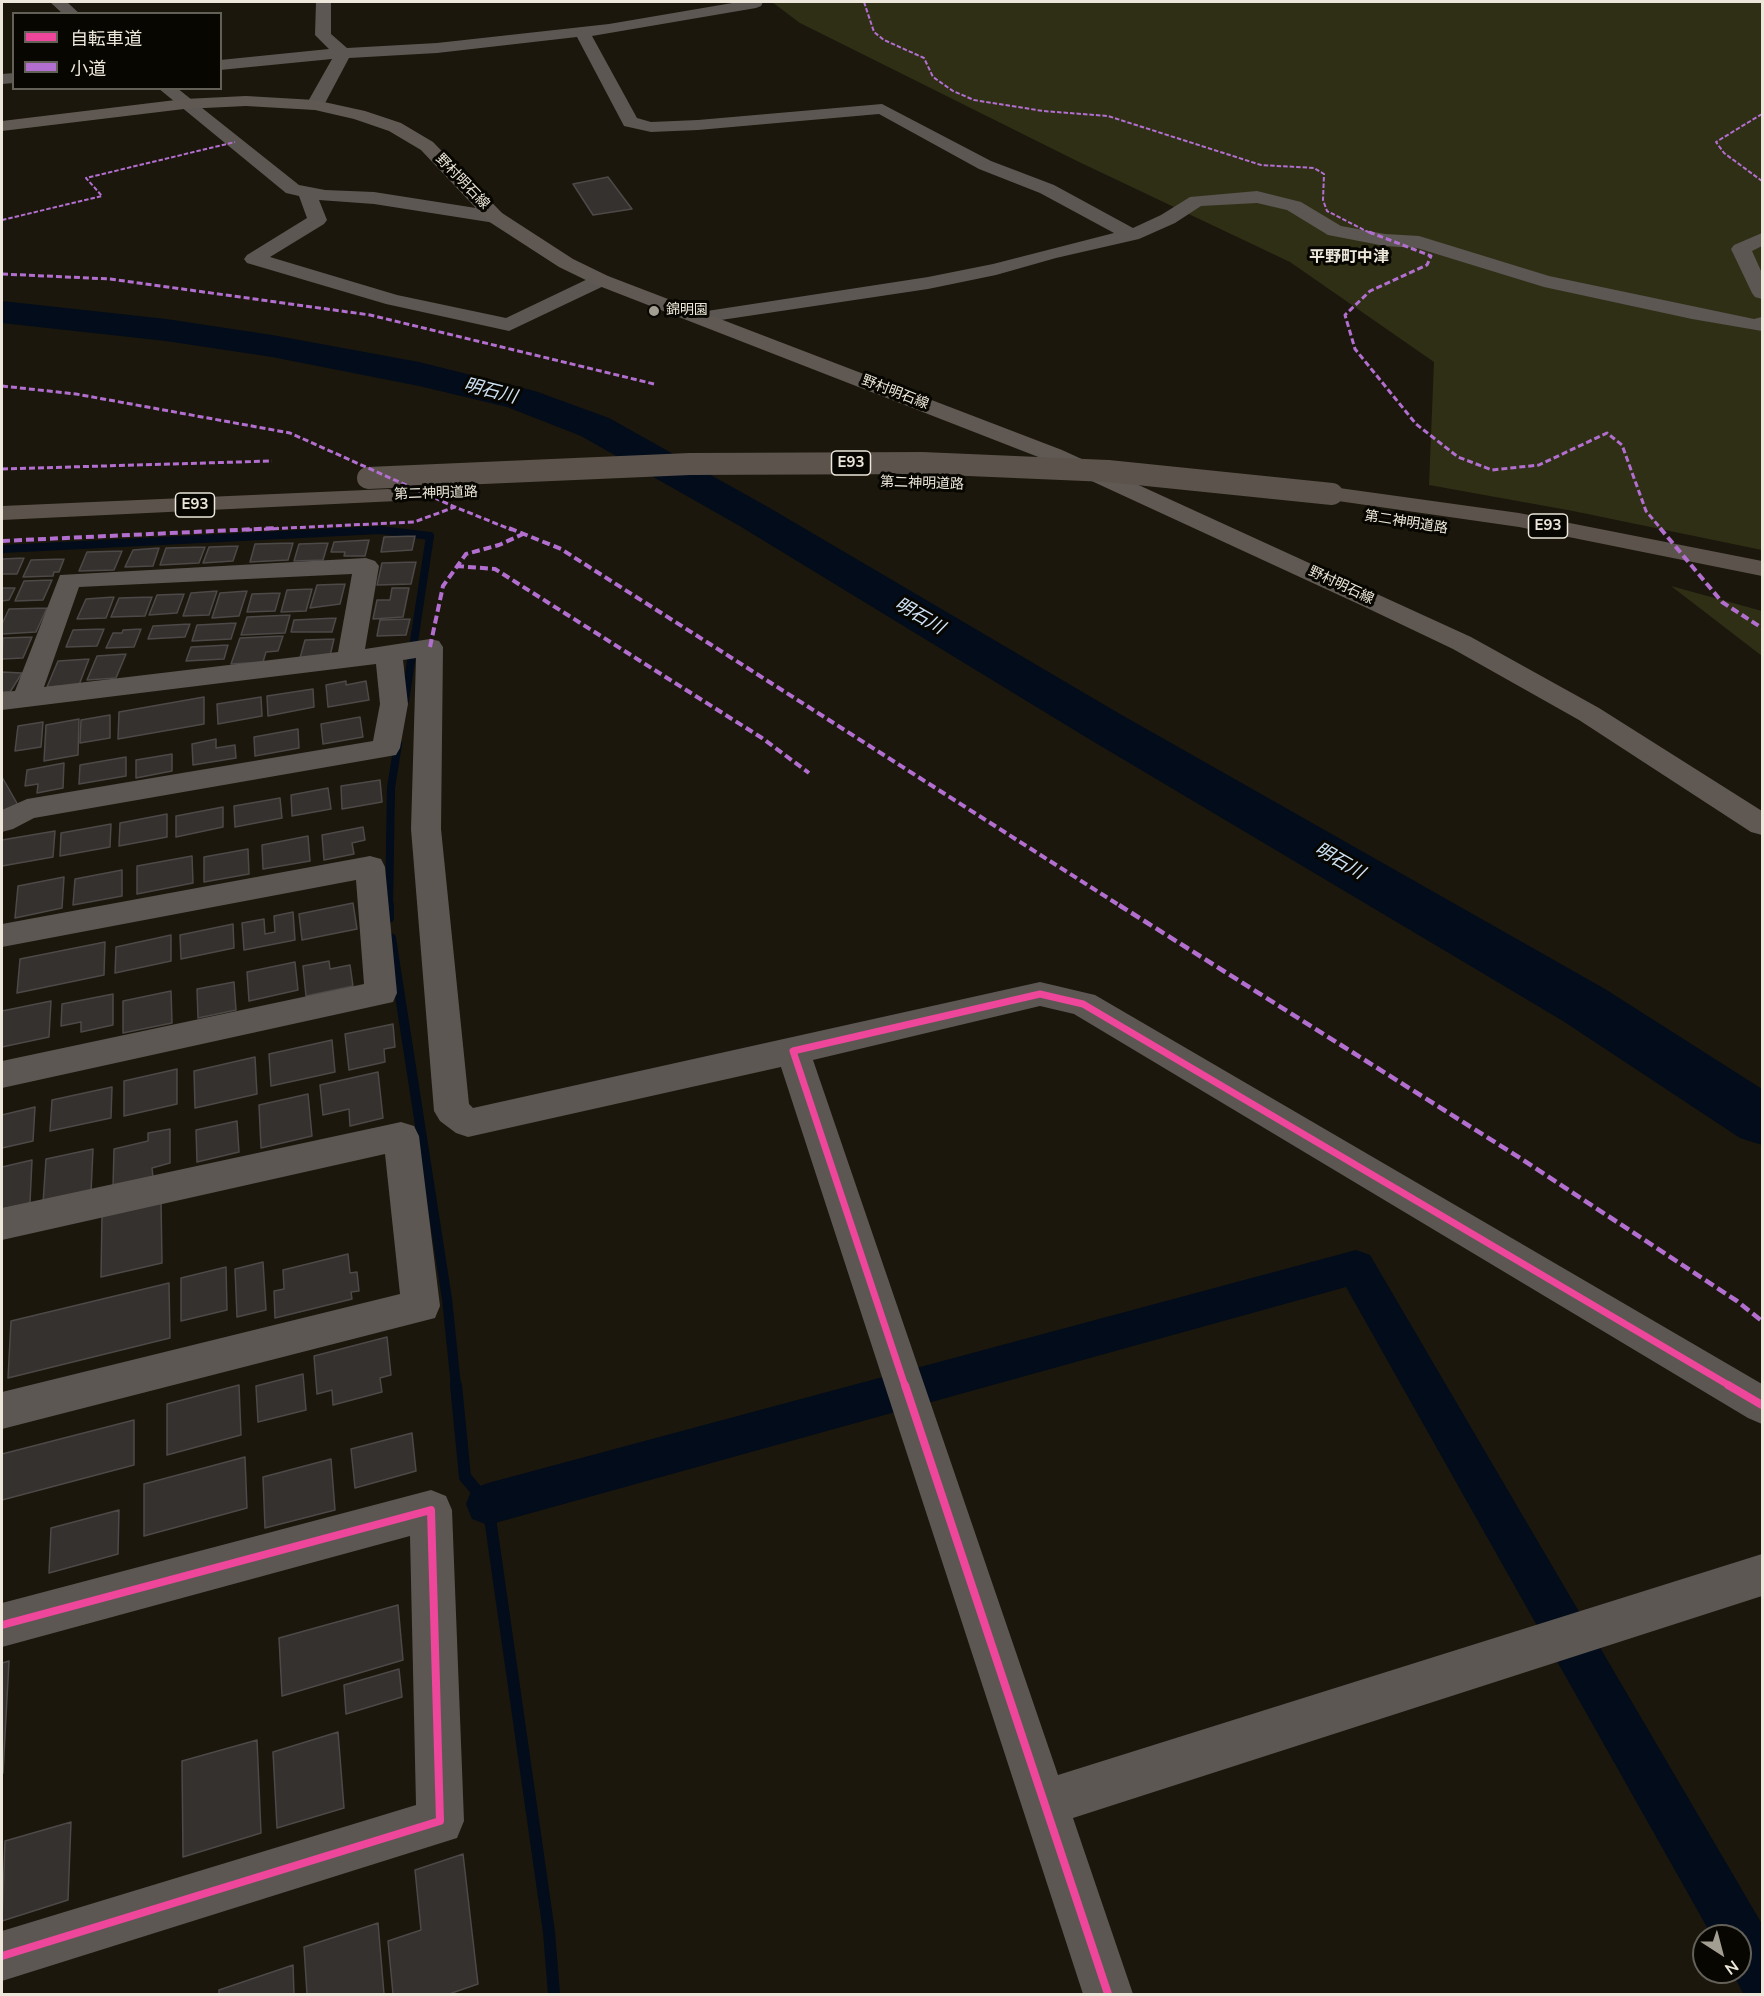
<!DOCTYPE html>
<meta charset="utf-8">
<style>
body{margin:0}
#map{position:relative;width:1764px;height:1996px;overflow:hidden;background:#1b170c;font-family:"Nunito Sans","Noto Sans JP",sans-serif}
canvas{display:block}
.frame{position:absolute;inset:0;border:3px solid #ece7da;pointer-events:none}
.legend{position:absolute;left:12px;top:12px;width:210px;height:78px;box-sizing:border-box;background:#080601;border:2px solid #636058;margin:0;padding:8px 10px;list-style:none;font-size:18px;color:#ece7da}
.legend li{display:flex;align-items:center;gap:12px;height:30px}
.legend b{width:30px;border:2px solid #636058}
.north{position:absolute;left:1692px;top:1924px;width:60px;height:60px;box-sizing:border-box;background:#080601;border:2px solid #636058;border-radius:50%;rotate:144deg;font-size:16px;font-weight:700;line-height:24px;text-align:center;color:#ece7da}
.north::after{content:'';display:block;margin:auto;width:21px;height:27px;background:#a39e92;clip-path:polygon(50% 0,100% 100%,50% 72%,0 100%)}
</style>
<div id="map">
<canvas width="1764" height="1996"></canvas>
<div class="frame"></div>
<ul class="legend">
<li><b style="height:8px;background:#ed469a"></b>自転車道</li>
<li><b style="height:8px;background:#b36fd0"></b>小道</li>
</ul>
<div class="north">N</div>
</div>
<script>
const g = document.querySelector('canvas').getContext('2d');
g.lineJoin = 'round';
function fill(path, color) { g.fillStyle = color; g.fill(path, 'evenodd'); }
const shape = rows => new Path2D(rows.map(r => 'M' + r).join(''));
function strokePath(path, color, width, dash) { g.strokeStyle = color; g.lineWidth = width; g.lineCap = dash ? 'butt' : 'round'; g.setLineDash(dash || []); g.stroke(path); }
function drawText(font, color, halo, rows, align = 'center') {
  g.font = font + ' "Nunito Sans","Noto Sans JP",sans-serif'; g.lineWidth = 6; g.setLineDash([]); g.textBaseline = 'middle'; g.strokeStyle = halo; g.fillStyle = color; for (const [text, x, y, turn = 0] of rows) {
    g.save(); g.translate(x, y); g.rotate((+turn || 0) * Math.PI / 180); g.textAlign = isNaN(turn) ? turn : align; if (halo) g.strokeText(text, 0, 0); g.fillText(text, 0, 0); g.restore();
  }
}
const green = shape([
 [772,2,1762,2,1762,550,1573,511,1429,485,1434,362,1290,262,1077,161,800,23],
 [1671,586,1762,611,1762,656]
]);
const streamFar2 = shape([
 [2,549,380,530,430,536,405,701],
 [389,907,391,788,398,744]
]);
const streamFar1 = shape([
 [389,918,389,905],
 [391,938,447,1299,456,1386]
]);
const stream = shape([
 [456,1385,465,1477,488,1504,549,1932,554,1994]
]);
const canal = shape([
 [1356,1250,1370,1255,1762,1924,1762,1994,1743,1993,1732,1972,1740,1972,1740,1936,1712,1936,1346,1287,488,1525,472,1519,466,1504,472,1489,488,1483,1356,1250]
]);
const river = shape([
 [2,301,166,319,272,335,419,362,535,391,609,418,768,507,1120,714,1605,989,1762,1089,1762,1145,1740,1138,1563,1021,1084,736,738,525,581,436,507,407,419,386,272,357,166,341,2,323,2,301]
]);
const building = shape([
 [608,177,632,209,593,215,573,184,608,177],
 [415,536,412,550,381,552,384,537,415,536],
 [369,540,365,556,344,556,345,552,331,552,334,542,369,540],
 [293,543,288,560,250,562,255,544,293,543],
 [328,543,323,560,294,561,299,544,328,543],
 [238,546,233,561,203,563,209,547,238,546],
 [205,547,199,563,160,565,166,548,205,547],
 [159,548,153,566,125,567,133,550,159,548],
 [122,551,114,570,79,571,87,552,122,551],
 [24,558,17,574,2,574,2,559,24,558],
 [64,559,59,572,54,572,53,576,23,577,31,560,64,559],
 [416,562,411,584,377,585,382,563,416,562],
 [52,580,43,600,15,601,24,581,52,580],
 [345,584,340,604,310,608,317,585,345,584],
 [2,588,15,588,9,600,2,601,2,588],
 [392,588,409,588,403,617,373,619,377,600,390,600,392,588],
 [312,589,306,611,281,612,287,590,312,589],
 [217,591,209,615,183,616,191,593,217,591],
 [247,591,239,616,212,618,220,593,247,591],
 [280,593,275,611,247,612,252,594,280,593],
 [184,594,177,613,149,615,157,595,184,594],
 [114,597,106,618,77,619,86,599,114,597],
 [152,597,145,616,111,617,119,598,152,597],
 [47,608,36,632,2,634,2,624,9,609,47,608],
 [290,615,285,633,241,635,247,617,290,615],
 [336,618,332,632,291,632,294,620,336,618],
 [410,619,406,635,377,636,380,620,410,619],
 [236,623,231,639,192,641,197,625,236,623],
 [190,624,185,637,148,639,153,626,190,624],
 [104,629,97,646,66,647,73,630,104,629],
 [141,629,134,647,106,648,113,633,122,633,123,630,141,629],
 [283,636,278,651,266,652,263,662,231,664,240,638,283,636],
 [32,637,23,658,2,659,3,638,32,637],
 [334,639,330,656,300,658,305,640,334,639],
 [228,645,224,659,186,661,191,647,228,645],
 [126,654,116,678,87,680,97,656,126,654],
 [89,659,79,685,47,687,58,661,89,659],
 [2,672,22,673,10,692,2,692,2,672],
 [346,681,346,685,366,681,369,700,328,707,326,685,346,681],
 [313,689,314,707,268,716,267,696,313,689],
 [204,697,204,724,118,739,119,712,204,697],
 [261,697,262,716,218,724,217,704,261,697],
 [110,715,110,738,80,743,81,720,110,715],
 [360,717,363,737,323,744,321,724,360,717],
 [79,719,78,755,44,761,46,725,79,719],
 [43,722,41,747,15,751,18,726,43,722],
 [298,729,299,748,255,756,254,737,298,729],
 [216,739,216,748,235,745,236,758,193,765,192,744,216,739],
 [172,754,172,771,136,778,136,760,172,754],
 [126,757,126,776,79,784,80,765,126,757],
 [64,763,63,788,37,793,38,784,25,786,27,770,64,763],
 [2,777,18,805,2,811,2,777],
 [380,780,382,802,342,809,341,786,380,780],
 [328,788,331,809,292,816,291,795,328,788],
 [280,798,282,818,235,827,234,806,280,798],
 [223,807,223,827,176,837,176,816,223,807],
 [167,814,167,837,119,846,120,823,167,814],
 [111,824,110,847,60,856,61,833,111,824],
 [363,827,365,840,352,843,354,854,324,860,322,835,363,827],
 [55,831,53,857,2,866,2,840,55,831],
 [308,836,310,861,263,869,262,845,308,836],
 [248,849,249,874,204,882,204,857,248,849],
 [192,856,193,883,137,894,137,866,192,856],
 [122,870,122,896,73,905,75,879,122,870],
 [64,877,62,908,15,918,18,886,64,877],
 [353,903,357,929,302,940,299,914,353,903],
 [293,912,295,940,244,950,242,923,264,919,265,934,275,932,274,916,293,912],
 [233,924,234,948,181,959,180,935,233,924],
 [171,935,171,961,115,973,116,947,171,935],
 [105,942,104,975,17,993,20,959,105,942],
 [329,961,330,969,350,965,353,986,306,996,303,966,329,961],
 [295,962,298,990,249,1001,247,972,295,962],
 [234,982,236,1010,198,1018,197,989,234,982],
 [171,991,172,1023,123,1033,123,1001,171,991],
 [113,994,113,1025,81,1032,81,1022,61,1026,62,1004,113,994],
 [51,1001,49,1037,2,1047,2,1011,51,1001],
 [393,1024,395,1047,384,1049,385,1062,349,1070,345,1034,393,1024],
 [332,1040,335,1072,271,1086,269,1054,332,1040],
 [255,1057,257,1094,195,1108,194,1071,255,1057],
 [177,1069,177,1104,124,1116,124,1081,177,1069],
 [378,1072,383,1118,350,1126,349,1109,323,1115,320,1085,378,1072],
 [112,1087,111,1118,50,1131,52,1100,112,1087],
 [308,1094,312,1136,261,1148,259,1105,308,1094],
 [35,1107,33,1141,2,1148,2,1115,35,1107],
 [237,1121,239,1152,197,1162,196,1130,237,1121],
 [170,1129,170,1163,152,1168,153,1177,113,1187,114,1149,148,1141,148,1133,170,1129],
 [93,1149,91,1193,43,1203,46,1159,93,1149],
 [32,1160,30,1203,2,1209,2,1167,32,1160],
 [161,1200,162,1263,101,1277,102,1214,161,1200],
 [348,1254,350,1273,357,1272,359,1291,351,1292,352,1299,275,1318,274,1291,284,1289,283,1270,348,1254],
 [263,1262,266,1310,237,1317,235,1269,263,1262],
 [226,1267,227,1310,181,1321,181,1278,226,1267],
 [169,1283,170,1338,8,1378,11,1321,169,1283],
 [387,1337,391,1375,380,1378,382,1392,333,1405,332,1390,317,1394,314,1356,387,1337],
 [303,1374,306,1410,258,1422,256,1386,303,1374],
 [239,1385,241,1435,167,1455,167,1404,239,1385],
 [134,1420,134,1465,2,1500,2,1454,134,1420],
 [412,1433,416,1471,355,1488,351,1449,412,1433],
 [245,1457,247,1508,144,1536,144,1484,245,1457],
 [331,1459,335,1510,265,1528,263,1477,331,1459],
 [119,1510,118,1554,49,1573,51,1528,119,1510],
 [398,1605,403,1660,282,1696,279,1638,398,1605],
 [9,1661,3,1773,2,1774,2,1663,9,1661],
 [399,1669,402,1697,346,1714,344,1685,399,1669],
 [338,1732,344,1808,277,1828,273,1752,338,1732],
 [257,1740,261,1833,183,1857,182,1761,257,1740],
 [71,1822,68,1900,2,1921,5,1841,71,1822],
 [463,1854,478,1984,449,1994,393,1994,388,1941,421,1930,415,1870,463,1854],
 [378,1923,384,1994,307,1994,304,1947,378,1923],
 [293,1965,294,1994,219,1994,219,1990,293,1965]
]);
const minor = shape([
 [50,2,67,2,80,14,63,14,50,2],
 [316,2,331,2,331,34,347,48,437,43,609,24,738,2,763,2,761,6,756,8,592,36,637,118,651,122,698,120,882,104,991,161,1054,185,1133,228,1161,215,1190,197,1257,191,1301,202,1341,226,1385,234,1419,236,1549,276,1754,319,1762,317,1762,331,1692,319,1544,287,1417,248,1385,246,1328,235,1287,210,1257,203,1201,206,1175,223,1139,239,1056,258,996,275,928,289,701,323,694,321,691,317,694,313,928,277,993,264,1114,233,1040,193,979,169,879,114,698,130,651,132,624,126,577,37,437,53,349,58,324,105,321,109,315,110,309,109,306,105,332,59,220,70,220,60,329,49,315,35,316,2],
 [14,73,14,83,2,84,2,74,14,73],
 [158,88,177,88,299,185,325,190,374,192,495,211,502,213,505,217,502,221,495,223,374,204,319,200,327,220,324,224,270,257,397,295,506,318,594,276,608,276,611,280,608,284,509,331,386,304,247,263,244,259,247,255,307,218,299,196,286,193,158,88],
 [1762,233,1762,246,1752,251,1762,273,1762,299,1755,297,1752,293,1731,249,1734,245,1762,233],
 [366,558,375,561,379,566,365,649,430,639,439,641,443,647,441,829,469,1104,473,1108,1040,982,1095,995,1762,1384,1762,1424,1748,1418,1074,1014,1040,1006,813,1060,1058,1775,1762,1554,1762,1596,1073,1818,1133,1994,1083,1994,781,1067,468,1137,456,1133,440,1121,434,1111,411,829,416,658,403,660,408,704,400,748,396,755,34,818,13,829,2,832,2,810,27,799,373,741,380,704,376,664,2,710,2,692,15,691,60,575,366,558],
 [352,574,338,652,44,687,79,587,352,574],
 [370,856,381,859,385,867,397,993,393,1002,2,1088,2,1061,364,984,356,880,2,947,2,924,370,856],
 [401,1122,414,1126,419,1136,440,1306,435,1318,2,1429,2,1392,400,1294,385,1154,2,1240,2,1208,401,1122],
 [431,1490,446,1496,452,1510,464,1821,457,1838,2,1981,2,1931,416,1805,410,1536,2,1647,2,1603,431,1490]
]);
const secondary = shape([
 [246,96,315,100,365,111,401,123,433,142,502,213,573,259,608,276,1062,450,1471,637,1599,708,1762,811,1762,835,1751,832,1579,720,1453,649,1367,608,1046,460,594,284,559,267,488,221,421,150,389,131,354,119,315,110,246,106,184,109,2,131,2,121,184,99,246,96]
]);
const motorway = shape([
 [1332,487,1519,513,1762,561,1762,576,1519,527,1324,499,1320,494,1324,489,1332,487],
 [388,489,397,491,400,496,397,501,2,520,2,506,388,489]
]);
const motorwayBridge = shape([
 [368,478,690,464,922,463,1108,471,1332,494]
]);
const quietFar3 = shape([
 [864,2,874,32,884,40,924,58,933,77,953,91,974,100,1043,111,1108,116,1261,165,1314,168,1324,174,1323,200,1327,211,1372,234],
 [1762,114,1716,142,1724,153,1762,181],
 [2,220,102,196,86,178,235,142]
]);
const quietFar2 = shape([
 [1369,232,1431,256,1427,265,1370,291,1345,315,1355,349,1416,424,1458,457,1492,470,1539,465,1607,433,1622,445,1646,511,1662,530],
 [2,274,110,279,370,315,654,384],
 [2,386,76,394,290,433,455,507,512,530],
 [2,469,272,461],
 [246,530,414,522,455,507]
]);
const quietFar1 = shape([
 [509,528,561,549,1122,907],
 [1660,528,1722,602,1762,628],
 [2,541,278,528],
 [456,566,495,569,762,738,809,773],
 [430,647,443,586,466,554,499,545,523,534]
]);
const quiet = shape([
 [1119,905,1520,1158,1737,1301,1762,1321]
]);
const cyclewayFar1 = shape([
 [905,1386,793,1051,1040,994,1083,1004,1730,1386]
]);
const cycleway = shape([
 [905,1385,1108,1994],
 [1728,1385,1762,1405],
 [2,1625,431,1510,440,1821,2,1956]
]);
const markers = [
 [654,311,6,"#a39e92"]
];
const farStreetnames = [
 ["野村明石線",462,182,46],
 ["野村明石線",895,393,21],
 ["第二神明道路",922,484,2],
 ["第二神明道路",436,494,-2],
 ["第二神明道路",1406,523,9],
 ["野村明石線",1341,586,25]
];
const farPoinames = [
 ["錦明園",666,311]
];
const shields = [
 [851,463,39],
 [195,505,39],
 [1548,526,39]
];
const shieldNames = [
 ["E93",851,463],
 ["E93",195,505],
 ["E93",1548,526]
];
const farQuarternames = [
 ["平野町中津",1349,258]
];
const waterNames = [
 ["明石川",490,392,14],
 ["明石川",919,617,30],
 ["明石川",1339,862,30]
];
fill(green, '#2f2f16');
strokePath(streamFar2, '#020c1a', 8);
strokePath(streamFar1, '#020c1a', 10);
strokePath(stream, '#020c1a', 12);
fill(canal, '#020c1a');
fill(river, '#020c1a');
fill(building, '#34312e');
strokePath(building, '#4d4948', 1.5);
fill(minor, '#5c5753');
fill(secondary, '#605953');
fill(motorway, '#5b534c');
strokePath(motorwayBridge, '#5b534c', 22);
strokePath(quietFar3, '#b36fd0', 2, [4.5, 2]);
strokePath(quietFar2, '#b36fd0', 3, [6, 3]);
strokePath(quietFar1, '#b36fd0', 4, [8, 4]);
strokePath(quiet, '#b36fd0', 4.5, [10, 4.5]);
strokePath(cyclewayFar1, '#ed469a', 7);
strokePath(cycleway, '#ed469a', 8);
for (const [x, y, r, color] of markers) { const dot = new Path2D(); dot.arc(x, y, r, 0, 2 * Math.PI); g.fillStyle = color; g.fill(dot); strokePath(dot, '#080601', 2); }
drawText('14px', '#ece7da', '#080601', farStreetnames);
drawText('14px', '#ece7da', '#080601', farPoinames, 'left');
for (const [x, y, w] of shields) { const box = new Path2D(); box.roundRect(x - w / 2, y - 12, w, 24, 4.5); g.fillStyle = '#080601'; g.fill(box); strokePath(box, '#ece7da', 1.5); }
drawText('bold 15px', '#ece7da', null, shieldNames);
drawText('bold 16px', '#ece7da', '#080601', farQuarternames);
drawText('italic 18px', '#cee3f6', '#080601', waterNames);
</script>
